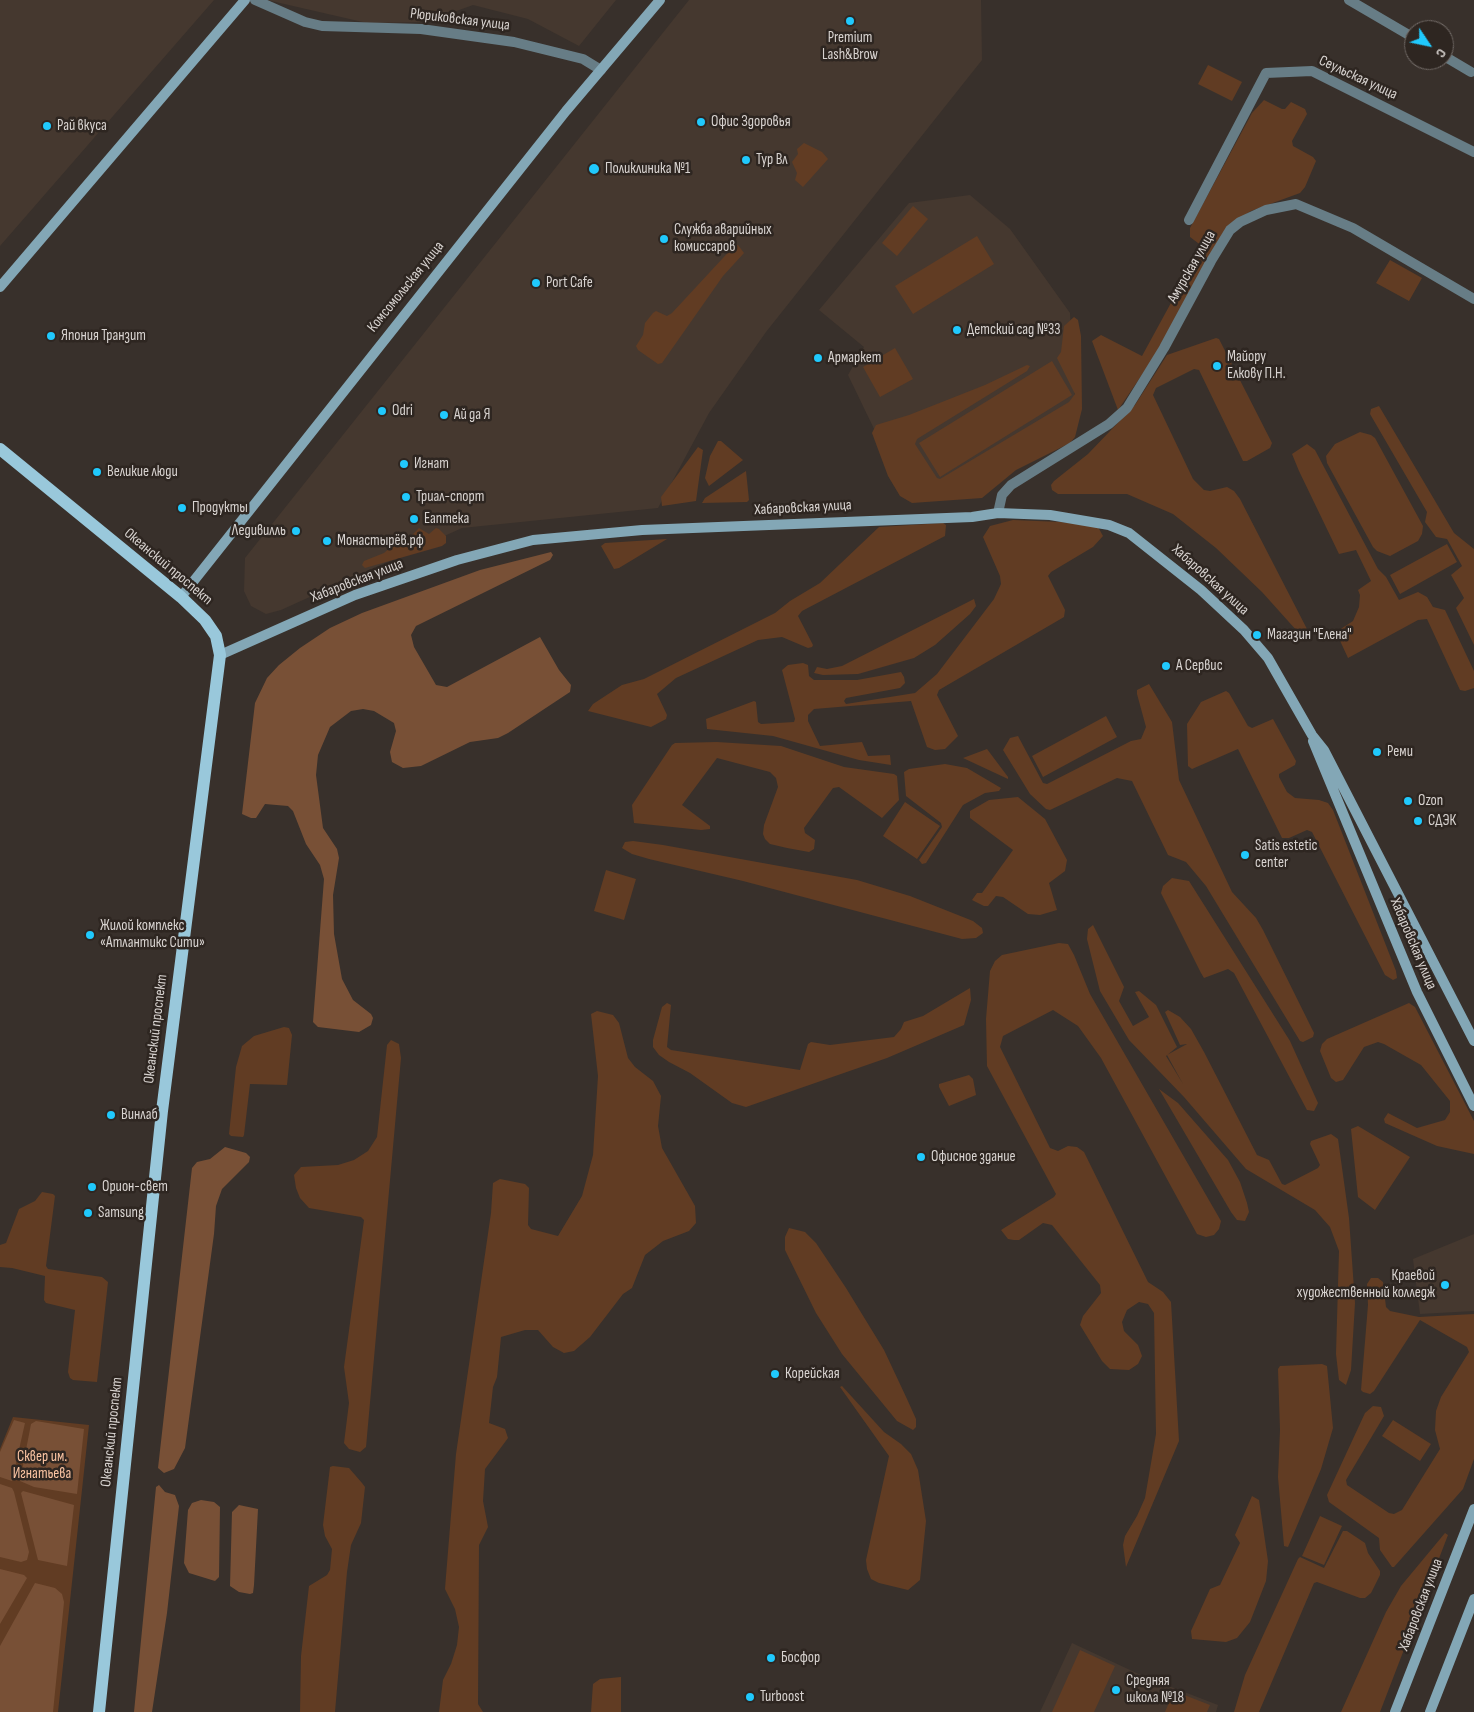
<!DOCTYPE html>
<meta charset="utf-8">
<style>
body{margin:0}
#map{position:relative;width:1474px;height:1712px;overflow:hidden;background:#38302b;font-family:"Sofia Sans Condensed",sans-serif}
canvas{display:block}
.north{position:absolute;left:1404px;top:20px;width:50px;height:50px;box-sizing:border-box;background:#2e2621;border:1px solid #726b67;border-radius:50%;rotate:124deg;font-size:14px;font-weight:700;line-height:20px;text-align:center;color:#d8d3d0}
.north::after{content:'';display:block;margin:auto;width:18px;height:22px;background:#20c9fd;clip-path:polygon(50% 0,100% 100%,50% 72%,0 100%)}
</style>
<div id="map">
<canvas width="1474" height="1712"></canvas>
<div class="north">С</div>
</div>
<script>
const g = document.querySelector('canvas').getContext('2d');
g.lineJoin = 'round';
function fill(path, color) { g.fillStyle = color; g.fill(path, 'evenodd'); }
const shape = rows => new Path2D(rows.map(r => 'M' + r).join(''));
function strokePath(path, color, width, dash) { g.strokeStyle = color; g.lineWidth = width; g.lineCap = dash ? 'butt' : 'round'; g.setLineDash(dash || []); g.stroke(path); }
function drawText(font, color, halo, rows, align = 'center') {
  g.font = font + ' "Sofia Sans Condensed",sans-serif'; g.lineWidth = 5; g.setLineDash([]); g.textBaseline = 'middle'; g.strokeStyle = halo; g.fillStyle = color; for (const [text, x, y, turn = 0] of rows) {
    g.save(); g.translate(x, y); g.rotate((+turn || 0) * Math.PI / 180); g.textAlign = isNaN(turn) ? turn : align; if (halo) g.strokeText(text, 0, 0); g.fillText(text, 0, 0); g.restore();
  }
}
const built = shape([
 [0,0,214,0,0,246],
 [267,0,616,0,579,46,528,19,473,5,426,22,367,23],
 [689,0,981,0,982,60,766,332,709,413,658,508,462,528,281,610,266,614,251,606,244,591,245,558],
 [970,195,1010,229,1070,313,1076,419,906,495,848,375,864,347,819,310,909,203],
 [1474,1234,1474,1311,1420,1314,1413,1259],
 [1072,1643,1143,1676,1218,1705,1216,1712,1040,1712]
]);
const green = shape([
 [1208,65,1242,82,1232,101,1198,84],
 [1264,100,1282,109,1285,109,1291,102,1305,109,1307,114,1292,141,1293,146,1313,157,1316,161,1305,187,1300,193,1251,211,1232,223,1150,363,1118,410,1092,341,1101,335,1142,356,1202,246,1190,237,1190,228,1252,113],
 [804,143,822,152,828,159,803,187,795,180,797,173,792,162,798,154,797,149],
 [913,206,928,219,897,256,882,243],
 [977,236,994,264,913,314,895,286],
 [735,245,738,245,744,253,723,276,662,363,658,364,638,350,636,346,643,335,645,323,653,313,656,311,667,316,672,313],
 [1390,260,1422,278,1409,301,1376,283],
 [1074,317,1078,320,1081,336,1082,409,1075,437,1070,443,1016,470,982,498,912,503,900,496,888,476,872,433,876,425,909,415,985,385,1027,365,1030,366,1027,371,917,439,915,444,937,478,940,479,1069,402,1075,394,1057,358,1061,352,1064,326],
 [1216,338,1219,339,1272,443,1270,448,1247,461,1243,461,1199,370,1194,369,1156,388,1153,395,1193,479,1204,490,1210,491,1227,487,1234,491,1240,499,1307,629,1304,631,1297,631,1262,592,1216,548,1173,514,1127,494,1058,494,1052,490,1051,485,1054,481,1088,454,1135,405,1167,355],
 [895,348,913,379,880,397,863,367],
 [1052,361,1072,395,940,477,919,443],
 [1379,406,1454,533,1474,549,1474,645,1456,608,1464,598,1451,575,1462,566,1447,539,1436,537,1425,522,1427,512,1370,414,1371,409],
 [1360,432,1371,435,1375,438,1423,526,1422,534,1418,541,1390,556,1377,551,1373,547,1327,463,1326,456,1335,444],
 [718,441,721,441,743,460,709,486,705,478,710,456],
 [1307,444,1315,450,1378,569,1386,577,1399,600,1418,592,1427,597,1433,607,1445,610,1474,671,1474,688,1465,691,1460,690,1427,619,1418,620,1348,658,1336,632,1353,621,1359,607,1360,595,1358,590,1371,581,1356,550,1339,554,1299,471,1292,454],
 [698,447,703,450,696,501,662,506,661,497],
 [746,471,749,500,747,502,702,503,705,498],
 [1013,520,1061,522,1098,527,1103,536,1093,547,1051,572,1048,576,1065,610,1064,617,939,690,937,695,958,736,945,749,935,750,927,747,911,701,814,709,808,715,808,721,820,746,862,742,868,756,890,755,891,765,859,760,773,736,707,729,706,719,754,701,756,702,758,722,761,724,794,722,795,719,782,670,788,665,803,663,808,665,809,676,814,680,857,680,901,672,904,677,905,683,900,688,846,698,844,701,846,704,915,693,937,674,994,599,1001,584,1000,576,983,537,990,526],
 [943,523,946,525,945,536,802,611,798,616,813,645,812,647,808,648,782,637,758,640,676,678,657,694,667,715,666,719,651,727,588,711,593,704,622,685,644,679,775,613,790,601,820,583,879,527],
 [419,528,429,534,436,528,439,529,446,536,446,543,442,546,365,568,362,565,364,561,384,553,399,540,409,538],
 [667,539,619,568,614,569,601,546,605,543],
 [1447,544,1457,562,1400,594,1390,575],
 [974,599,976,606,970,614,935,645,914,658,858,674,823,675,814,673,817,667,827,669,842,666],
 [1149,684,1172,722,1179,780,1232,892,1256,918,1263,930,1314,1033,1313,1037,1303,1042,1300,1041,1206,886,1186,862,1168,855,1132,781,1117,778,1050,810,1046,809,1030,794,1003,750,1010,738,1018,736,1043,783,1047,784,1131,741,1141,739,1146,727,1137,694,1137,690],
 [1226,691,1229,693,1248,726,1252,728,1273,719,1296,761,1295,765,1279,774,1279,777,1287,792,1295,798,1319,800,1328,803,1333,810,1396,971,1397,978,1393,980,1385,975,1312,832,1307,830,1289,838,1282,838,1238,749,1192,769,1188,766,1187,724,1201,702],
 [1106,716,1117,737,1043,777,1032,756],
 [717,742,781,746,844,767,894,774,897,776,899,800,882,818,839,787,833,788,804,828,805,833,815,840,814,849,809,852,787,848,770,844,765,839,763,834,764,825,778,787,776,778,770,772,717,758,682,805,710,826,710,829,701,830,634,823,632,805,672,745,675,743],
 [987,749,1008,777,1008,779,963,758],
 [945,764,967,768,1001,788,999,791,985,793,963,805,926,863,922,864,919,860,942,827,941,823,906,796,904,772,909,769],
 [1018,797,1045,819,1067,860,1065,871,1049,883,1057,910,1040,915,1028,914,1003,897,996,896,988,906,984,906,972,900,977,893,982,893,1013,850,970,818,970,811,989,800],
 [905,802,940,826,917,859,883,836],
 [633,841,663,845,857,880,910,896,973,921,982,928,983,933,976,938,962,939,743,881,649,859,632,854,622,848,625,842],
 [606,870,636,879,624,920,594,911],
 [1172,878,1189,881,1290,1041,1318,1103,1314,1111,1307,1110,1234,973,1228,969,1204,978,1201,973,1161,893,1163,886],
 [1093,925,1124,987,1119,1001,1133,1026,1149,1017,1135,992,1139,991,1156,1005,1177,1047,1166,1056,1183,1084,1167,1055,1187,1044,1180,1045,1165,1012,1168,1010,1180,1017,1191,1029,1204,1052,1257,1155,1269,1160,1282,1184,1285,1185,1318,1168,1320,1165,1310,1144,1311,1141,1331,1134,1338,1139,1349,1218,1355,1303,1351,1370,1346,1385,1339,1380,1336,1354,1339,1251,1330,1227,1315,1210,1246,1169,1184,1097,1129,1040,1100,991,1087,939,1088,929],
 [1059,943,1068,944,1074,955,1090,994,1221,1221,1219,1229,1214,1235,1206,1237,1197,1234,1101,1058,1078,1026,1053,1010,1003,1036,1000,1047,1050,1148,1058,1151,1068,1146,1077,1147,1084,1152,1148,1282,1163,1292,1171,1302,1179,1441,1126,1567,1123,1545,1125,1536,1137,1516,1145,1498,1156,1434,1154,1313,1148,1304,1139,1302,1127,1310,1122,1322,1124,1331,1138,1345,1142,1356,1138,1364,1129,1370,1110,1369,1102,1361,1080,1325,1083,1316,1101,1293,1100,1285,1052,1225,1043,1223,1019,1240,1014,1240,1008,1239,1001,1230,1054,1197,1056,1194,987,1066,986,1019,990,971,995,961,1002,955],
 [970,988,971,1000,964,1025,887,1058,746,1107,732,1103,690,1073,669,1062,659,1055,653,1047,653,1040,662,1007,667,1003,671,1005,667,1047,671,1050,800,1070,808,1044,811,1042,830,1045,894,1037,901,1029,904,1022,923,1016],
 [1409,1003,1415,1007,1474,1121,1474,1154,1437,1146,1385,1123,1384,1119,1388,1113,1417,1128,1445,1120,1450,1112,1450,1101,1421,1065,1384,1044,1378,1042,1364,1047,1343,1080,1336,1082,1331,1078,1320,1051,1322,1044,1327,1039],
 [597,1011,613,1015,619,1023,628,1058,635,1067,653,1081,661,1096,658,1126,662,1148,695,1206,696,1223,689,1231,663,1241,645,1255,632,1288,623,1294,590,1337,574,1351,564,1353,553,1347,538,1330,525,1330,501,1337,497,1377,493,1387,489,1423,505,1429,508,1438,485,1469,483,1501,488,1527,479,1545,478,1704,483,1712,439,1712,443,1680,451,1664,457,1645,459,1627,455,1609,445,1589,446,1576,456,1454,491,1213,493,1183,500,1179,525,1184,529,1188,528,1225,531,1229,558,1236,582,1196,593,1155,598,1076,591,1014],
 [284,1027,289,1028,292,1035,287,1085,250,1084,244,1135,243,1137,231,1136,229,1134,236,1067,242,1046,254,1036],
 [391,1040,399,1044,401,1058,366,1447,360,1452,349,1449,344,1443,349,1403,344,1367,364,1220,361,1217,309,1208,300,1198,296,1188,294,1175,301,1167,338,1165,354,1160,368,1151,377,1137,387,1045],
 [969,1075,973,1079,976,1095,949,1106,939,1087,939,1084],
 [1159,1089,1178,1103,1228,1160,1240,1182,1247,1203,1249,1212,1245,1221,1237,1220,1231,1212],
 [1358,1126,1410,1157,1375,1210,1358,1197,1351,1129],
 [42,1192,53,1194,55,1196,46,1266,48,1269,102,1277,108,1282,97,1382,73,1380,70,1378,68,1372,75,1310,46,1303,44,1300,45,1276,12,1268,0,1267,0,1245,6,1243,19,1209,35,1201],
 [789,1228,805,1232,816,1243,846,1288,884,1350,907,1399,916,1419,916,1427,913,1430,897,1421,842,1354,816,1313,785,1250,785,1237],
 [1371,1278,1378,1278,1383,1282,1386,1307,1390,1311,1419,1317,1474,1314,1474,1459,1463,1489,1394,1567,1392,1567,1380,1550,1379,1538,1329,1502,1327,1495,1365,1413,1373,1406,1381,1407,1384,1416,1346,1480,1347,1485,1389,1513,1394,1514,1402,1510,1440,1449,1435,1430,1436,1411,1441,1397,1469,1352,1467,1347,1420,1320,1374,1391,1370,1394,1363,1392,1361,1390,1368,1305,1367,1284],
 [1322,1364,1327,1366,1333,1428,1321,1469,1288,1547,1284,1546,1278,1477,1280,1430,1278,1369,1280,1366],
 [842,1386,884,1432,901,1444,911,1454,918,1470,926,1521,920,1580,908,1590,879,1583,871,1579,867,1569,866,1560,889,1456,840,1387],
 [13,1417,89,1425,58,1712,0,1712,0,1449],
 [1393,1420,1431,1444,1420,1461,1382,1436],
 [333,1466,349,1468,362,1483,365,1487,361,1523,351,1545,347,1572,335,1712,300,1712,301,1656,309,1586,327,1575,330,1570,332,1549,325,1536,323,1525,330,1467],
 [1252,1496,1259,1500,1268,1561,1266,1581,1250,1622,1237,1638,1226,1642,1192,1639,1191,1631,1210,1589,1220,1585,1240,1543,1235,1535],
 [1320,1516,1342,1526,1324,1565,1302,1556],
 [1343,1531,1347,1531,1365,1543,1368,1553,1380,1571,1380,1575,1371,1593,1365,1598,1360,1598,1317,1582,1314,1583,1259,1712,1234,1712,1245,1675,1298,1559,1300,1557,1324,1568],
 [1445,1533,1448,1535,1380,1712,1341,1712,1386,1612,1401,1586],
 [1080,1650,1115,1666,1094,1712,1052,1712],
 [621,1677,621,1712,591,1712,593,1684,600,1679],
 [1174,1691,1210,1705,1207,1712,1165,1712]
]);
const forest = shape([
 [551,552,553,555,550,560,416,626,411,635,414,647,436,685,447,687,540,637,559,670,571,685,570,692,508,733,498,738,470,742,421,766,403,768,392,762,390,752,396,731,394,723,374,711,363,709,351,711,330,727,318,755,316,775,323,828,337,849,339,858,333,895,334,934,342,979,353,1000,371,1014,373,1018,371,1025,359,1032,318,1027,313,1022,324,879,320,865,306,844,293,811,288,806,265,804,256,818,251,818,242,814,255,703,267,678,279,665,300,648,330,628,362,613,480,570],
 [225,1147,246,1153,250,1157,249,1162,222,1189,216,1206,214,1234,185,1448,174,1469,164,1473,158,1468,192,1168,197,1162,210,1159],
 [14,1420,25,1423,12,1481,0,1477,0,1452],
 [36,1421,84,1429,77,1494,34,1487,20,1481,31,1424],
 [0,1484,12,1488,14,1492,29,1552,27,1560,21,1562,0,1557],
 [159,1485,165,1492,175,1495,179,1506,167,1613,152,1712,134,1712,156,1487],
 [23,1491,74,1505,67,1566,38,1560,21,1493],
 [201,1500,214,1502,220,1507,219,1577,215,1581,189,1573,184,1563,188,1510,192,1503],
 [239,1505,258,1509,254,1585,253,1593,250,1594,239,1592,230,1586,232,1512],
 [0,1569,24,1575,27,1578,0,1624],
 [35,1583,55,1588,62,1594,64,1602,53,1712,0,1712,0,1646]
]);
const street = shape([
 [255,0,305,22,322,26,421,29,514,42,583,59,601,70],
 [1349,0,1414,38],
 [1444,56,1471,72],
 [1189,220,1266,73,1312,71,1474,152],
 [998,513,1002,495,1011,485,1109,424,1127,408,1164,348,1211,261,1230,230,1240,222,1266,210,1296,204,1353,228,1474,299]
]);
const secondary = shape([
 [0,287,245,0],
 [181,597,566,111,660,0],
 [220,655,355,595,457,560,533,540,642,530,972,517,998,513,1050,515,1109,525,1129,533,1201,590,1244,630,1268,658,1312,735,1324,750,1474,1041],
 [1313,741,1417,992,1474,1106],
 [1395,1712,1474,1509],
 [1430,1712,1474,1599]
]);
const primary = shape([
 [0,449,181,597,205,620,216,636,220,655,162,1111,99,1712]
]);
const markers = [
 [850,21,5,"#20c9fd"],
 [701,122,5,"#20c9fd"],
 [47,126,5,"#20c9fd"],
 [746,160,5,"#20c9fd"],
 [594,169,6,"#20c9fd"],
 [664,239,5,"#20c9fd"],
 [536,283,5,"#20c9fd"],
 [957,330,5,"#20c9fd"],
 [51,336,5,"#20c9fd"],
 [818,358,5,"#20c9fd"],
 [1217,366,5,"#20c9fd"],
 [382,411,5,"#20c9fd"],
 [444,415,5,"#20c9fd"],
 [404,464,5,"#20c9fd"],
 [97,472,5,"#20c9fd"],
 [406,497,5,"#20c9fd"],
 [182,508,5,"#20c9fd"],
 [414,519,5,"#20c9fd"],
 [296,531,5,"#20c9fd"],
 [327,541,5,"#20c9fd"],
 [1257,635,5,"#20c9fd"],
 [1166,666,5,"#20c9fd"],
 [1377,752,5,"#20c9fd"],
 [1408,801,5,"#20c9fd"],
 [1418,821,5,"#20c9fd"],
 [1245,855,5,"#20c9fd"],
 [90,935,5,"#20c9fd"],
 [111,1115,5,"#20c9fd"],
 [921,1157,5,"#20c9fd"],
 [92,1187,5,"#20c9fd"],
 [88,1213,5,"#20c9fd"],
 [1445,1285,5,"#20c9fd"],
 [775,1374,5,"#20c9fd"],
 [771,1658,5,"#20c9fd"],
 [1116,1690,5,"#20c9fd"],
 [750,1697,5,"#20c9fd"]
];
const streetNames = [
 ["Рюриковская улица",460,20,7],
 ["Сеульская улица",1358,78,25],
 ["Амурская улица",1192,267,-60],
 ["Комсомольская улица",406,287,-51],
 ["Хабаровская улица",803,508,-3],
 ["Океанский проспект",168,567,40],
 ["Хабаровская улица",1210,580,42],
 ["Хабаровская улица",357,581,-21],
 ["Хабаровская улица",1413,944,67],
 ["Океанский проспект",156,1029,-83],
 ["Океанский проспект",112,1432,-84],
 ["Хабаровская улица",1421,1605,-69]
];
const poiNames = [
 ["Premium",850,38,"center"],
 ["Lash&Brow",850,55,"center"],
 ["Офис Здоровья",711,122],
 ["Рай вкуса",57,126],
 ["Тур Вл",756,160],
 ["Поликлиника №1",605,169],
 ["Служба аварийных",674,230],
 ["комиссаров",674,247],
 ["Port Cafe",546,283],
 ["Детский сад №33",967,330],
 ["Япония Транзит",61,336],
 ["Майору",1227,357],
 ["Елкову П.Н.",1227,374],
 ["Армаркет",828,358],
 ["Odri",392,411],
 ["Ай да Я",454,415],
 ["Игнат",414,464],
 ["Великие люди",107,472],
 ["Триал-спорт",416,497],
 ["Продукты",192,508],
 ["Еаптека",424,519],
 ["Ледивилль",286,531,"right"],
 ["Монастырёв.рф",337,541],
 ["Магазин \"Елена\"",1267,635],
 ["А Сервис",1176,666],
 ["Реми",1387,752],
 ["Ozon",1418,801],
 ["СДЭК",1428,821],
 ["Satis estetic",1255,846],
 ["center",1255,863],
 ["Жилой комплекс",100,926],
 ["«Атлантикс Сити»",100,943],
 ["Винлаб",121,1115],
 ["Офисное здание",931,1157],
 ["Орион-свет",102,1187],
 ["Samsung",98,1213],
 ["Краевой",1435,1276,"right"],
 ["художественный колледж",1435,1293,"right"],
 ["Корейская",785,1374],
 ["Босфор",781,1658],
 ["Средняя",1126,1681],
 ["школа №18",1126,1698],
 ["Turboost",760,1697]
];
const parkNames = [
 ["Cквер им.",42,1457],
 ["Игнатьева",42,1474]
];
fill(built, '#45382f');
fill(green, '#613c23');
fill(forest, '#785036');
strokePath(street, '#677d86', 10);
strokePath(secondary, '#83a7b6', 10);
strokePath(primary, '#99c8db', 12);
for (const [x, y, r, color] of markers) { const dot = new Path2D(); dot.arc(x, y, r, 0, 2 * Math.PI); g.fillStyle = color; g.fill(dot); strokePath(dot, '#2e2621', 2); }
drawText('15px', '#d8d3d0', '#2e2621', streetNames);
drawText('15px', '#d8d3d0', '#2e2621', poiNames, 'left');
drawText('15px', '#fcc5a3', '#2e2621', parkNames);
</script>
